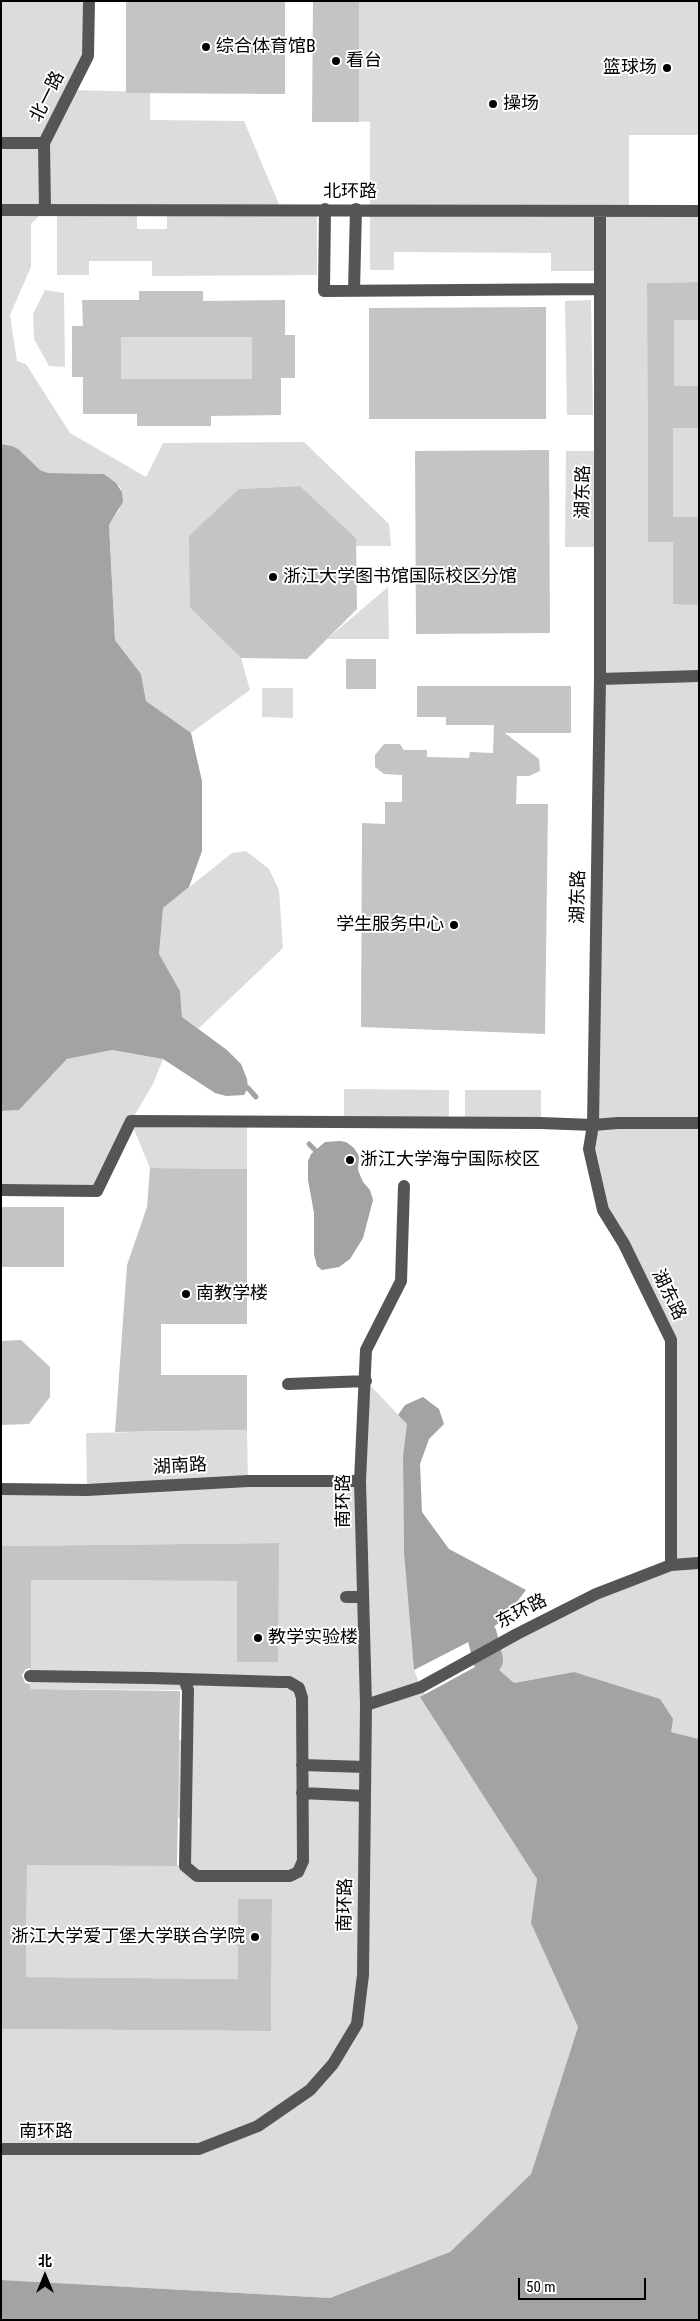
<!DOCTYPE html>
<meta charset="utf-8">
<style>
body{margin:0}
#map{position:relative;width:700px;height:2321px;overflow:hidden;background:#fff;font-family:"Roboto Condensed","Noto Sans SC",sans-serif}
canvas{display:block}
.frame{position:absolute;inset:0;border:2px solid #000;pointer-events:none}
.north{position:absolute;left:20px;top:2251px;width:50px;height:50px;-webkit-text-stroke:4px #fff;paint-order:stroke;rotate:0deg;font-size:14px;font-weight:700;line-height:20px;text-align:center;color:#000}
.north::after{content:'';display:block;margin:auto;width:18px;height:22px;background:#000;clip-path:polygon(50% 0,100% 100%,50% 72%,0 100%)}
.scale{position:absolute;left:518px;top:2278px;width:128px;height:22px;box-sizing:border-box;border:2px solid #000;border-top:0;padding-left:6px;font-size:15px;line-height:18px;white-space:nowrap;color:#000;-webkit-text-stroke:4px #fff;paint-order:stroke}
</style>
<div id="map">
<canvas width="700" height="2321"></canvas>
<div class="frame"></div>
<div class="north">北</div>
<div class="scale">50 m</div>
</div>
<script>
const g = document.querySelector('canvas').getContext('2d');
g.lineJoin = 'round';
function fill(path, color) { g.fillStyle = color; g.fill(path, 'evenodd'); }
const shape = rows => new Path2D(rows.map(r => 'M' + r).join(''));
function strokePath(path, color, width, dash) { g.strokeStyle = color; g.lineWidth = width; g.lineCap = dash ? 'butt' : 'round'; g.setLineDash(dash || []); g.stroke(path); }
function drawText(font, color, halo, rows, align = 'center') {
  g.font = font + ' "Roboto Condensed","Noto Sans SC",sans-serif'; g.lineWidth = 4; g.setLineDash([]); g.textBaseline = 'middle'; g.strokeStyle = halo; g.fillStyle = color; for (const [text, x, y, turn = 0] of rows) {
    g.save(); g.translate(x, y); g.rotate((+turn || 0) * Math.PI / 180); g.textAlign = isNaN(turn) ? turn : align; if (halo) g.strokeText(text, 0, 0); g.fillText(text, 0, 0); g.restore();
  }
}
const green = shape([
 [1,1,89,1,88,56,71,90,150,92,150,120,244,121,281,209,317,209,317,275,152,276,152,261,89,261,89,275,57,275,57,210,45,210,31,224,31,267,10,315,17,361,26,364,70,433,146,477,163,443,304,442,389,524,391,546,356,546,356,538,300,486,240,489,190,536,190,608,241,658,250,690,191,733,146,701,141,674,115,640,109,525,120,509,121,488,104,474,48,473,40,470,12,446,1,444],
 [167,209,167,229,137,229,137,210],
 [352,1,699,1,699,135,629,135,629,211,699,211,699,282,647,283,648,542,673,542,699,605,699,1739,671,1732,574,1672,514,1683,488,1660,517,1634,671,1565,671,1340,603,1210,589,1149,600,547,565,547,566,451,600,451,600,271,551,271,551,253,394,252,394,270,370,270,370,122,351,121],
 [45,290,64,293,65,367,49,366,34,339,33,314],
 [591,300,593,415,567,415,565,301],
 [674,320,699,320,699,386,674,386],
 [121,337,252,337,252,379,121,379],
 [673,428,699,428,699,517,673,517],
 [388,587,389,639,327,639],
 [262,688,293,688,293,718,262,717],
 [246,851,269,869,279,890,283,948,198,1029,182,1017,180,991,159,954,163,908,232,853],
 [112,1050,163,1059,153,1084,131,1121,247,1122,247,1169,150,1168,131,1122,97,1191,1,1190,1,1111,19,1110,67,1059],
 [344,1089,449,1090,449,1122,344,1122],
 [465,1090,541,1090,541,1123,465,1122],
 [366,1381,407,1424,403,1456,404,1553,414,1670,421,1687,537,1879,532,1923,578,2027,531,2174,450,2252,330,2298,1,2280,1,2029,271,2031,272,1899,238,1899,238,1979,26,1977,27,1865,185,1865,185,1818,178,1818,178,1740,187,1739,187,1690,30,1689,31,1580,237,1581,237,1662,278,1662,278,1543,1,1546,1,1489,87,1490,86,1433,247,1430,248,1481,360,1481]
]);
const water = shape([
 [1,444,12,446,18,449,40,470,48,473,104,474,116,483,122,492,123,502,109,525,115,640,141,674,146,701,191,733,202,781,202,851,189,887,163,908,159,954,180,991,182,1017,227,1050,241,1064,247,1079,248,1088,244,1095,226,1096,215,1093,163,1059,112,1050,67,1059,19,1110,1,1111],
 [340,1141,346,1142,354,1148,359,1156,358,1170,363,1182,370,1190,373,1200,363,1238,350,1259,339,1267,322,1270,317,1266,314,1254,314,1213,308,1180,308,1161,311,1154,325,1142],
 [423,1397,439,1409,444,1424,429,1439,420,1464,422,1512,449,1549,526,1590,503,1620,482,1635,414,1670,404,1553,403,1456,407,1424,398,1415,405,1405],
 [488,1660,514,1683,574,1672,660,1699,673,1719,671,1732,699,1739,699,2320,1,2320,1,2280,330,2298,450,2252,531,2174,578,2027,531,1923,537,1879,420,1697]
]);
const stream = shape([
 [248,1088,256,1097],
 [309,1144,315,1150]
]);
const river = shape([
 [482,1635,488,1660]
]);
const building = shape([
 [126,1,285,1,285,94,126,93],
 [313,1,359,1,359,122,312,122],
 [699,282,699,320,674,320,674,386,699,386,699,428,673,428,673,517,699,517,699,605,673,604,673,542,648,542,647,283],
 [139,291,203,291,203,301,285,300,285,335,295,335,295,378,281,378,281,415,211,416,211,426,137,426,137,414,83,414,83,377,72,377,72,326,83,326,82,300,139,300],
 [121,337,252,337,252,379,121,379],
 [546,307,546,419,369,419,369,308],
 [549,450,550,633,416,634,415,451],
 [300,486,356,538,357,609,307,659,241,658,190,608,189,536,239,489],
 [346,659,376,659,376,689,346,689],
 [417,686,571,686,571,733,505,733,539,759,540,771,529,776,517,776,516,804,548,804,545,1034,361,1027,362,823,385,824,385,802,402,802,402,775,384,774,375,767,375,755,384,744,400,744,404,750,427,750,427,757,469,758,470,752,493,753,494,725,446,725,446,717,417,717],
 [150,1168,247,1169,247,1324,161,1324,161,1375,247,1375,247,1430,115,1432,127,1265,147,1207],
 [1,1207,64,1207,64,1267,1,1267],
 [21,1340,50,1367,50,1397,29,1424,1,1425,1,1341],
 [279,1543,278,1662,237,1662,237,1581,31,1580,31,1668,26,1669,22,1675,25,1683,30,1684,30,1689,180,1691,177,1866,27,1865,26,1977,238,1979,238,1899,272,1899,271,2031,1,2029,1,1546]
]);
const minor = shape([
 [1,143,44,143],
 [325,209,324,291,600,289],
 [1,210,699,211],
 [45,210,44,143,88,56,89,1],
 [600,211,600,679,593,1125,589,1149,603,1210,624,1244,671,1340,671,1565],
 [354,291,356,209],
 [600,679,699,676],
 [1,1190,97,1191,131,1121,541,1123,593,1125,618,1123,699,1123],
 [288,1384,366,1381],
 [1,1489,87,1490,248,1481,360,1481],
 [346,1597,363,1597],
 [30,1676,150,1678,184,1679,280,1682,289,1682,299,1688,302,1698,303,1861,298,1872,290,1876,197,1876,185,1866,188,1690,184,1679],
 [366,1705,421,1687,517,1634,596,1594,671,1565,699,1563],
 [302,1765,365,1767],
 [302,1793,365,1796],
 [1,2149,199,2149,258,2126,310,2090,333,2064,357,2024,363,1975,366,1705,360,1481,366,1350,401,1281,404,1186]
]);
const markers = [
 [206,47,5,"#000"],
 [336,61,5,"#000"],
 [667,68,5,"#000"],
 [493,104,5,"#000"],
 [273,577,5,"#000"],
 [454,925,5,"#000"],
 [350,1160,5,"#000"],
 [186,1294,5,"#000"],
 [258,1638,5,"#000"],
 [255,1937,5,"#000"]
];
const poiNames = [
 ["综合体育馆B",216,47],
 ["看台",346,61],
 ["篮球场",657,68,"right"],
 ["操场",503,104],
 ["浙江大学图书馆国际校区分馆",283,577],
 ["学生服务中心",444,925,"right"],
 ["浙江大学海宁国际校区",360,1160],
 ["南教学楼",196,1294],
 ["教学实验楼",268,1638],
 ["浙江大学爱丁堡大学联合学院",245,1937,"right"]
];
const streetNames = [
 ["北一路",48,97,-63],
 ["北环路",350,192],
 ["湖东路",584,492,-89],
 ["湖东路",579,897,-89],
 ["湖东路",668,1295,64],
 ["湖南路",180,1467,-3],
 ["南环路",344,1501,-90],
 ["东环路",522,1612,-27],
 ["南环路",346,1905,-89],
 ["南环路",46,2132]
];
fill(green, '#dcdcdc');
fill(water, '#a3a3a3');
strokePath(stream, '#a3a3a3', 5);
strokePath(river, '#a3a3a3', 30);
fill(building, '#c4c4c4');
strokePath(minor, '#555', 12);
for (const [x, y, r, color] of markers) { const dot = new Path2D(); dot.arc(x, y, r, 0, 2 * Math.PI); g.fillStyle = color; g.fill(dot); strokePath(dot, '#fff', 2); }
drawText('18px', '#000', '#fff', poiNames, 'left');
drawText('18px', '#000', '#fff', streetNames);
</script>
